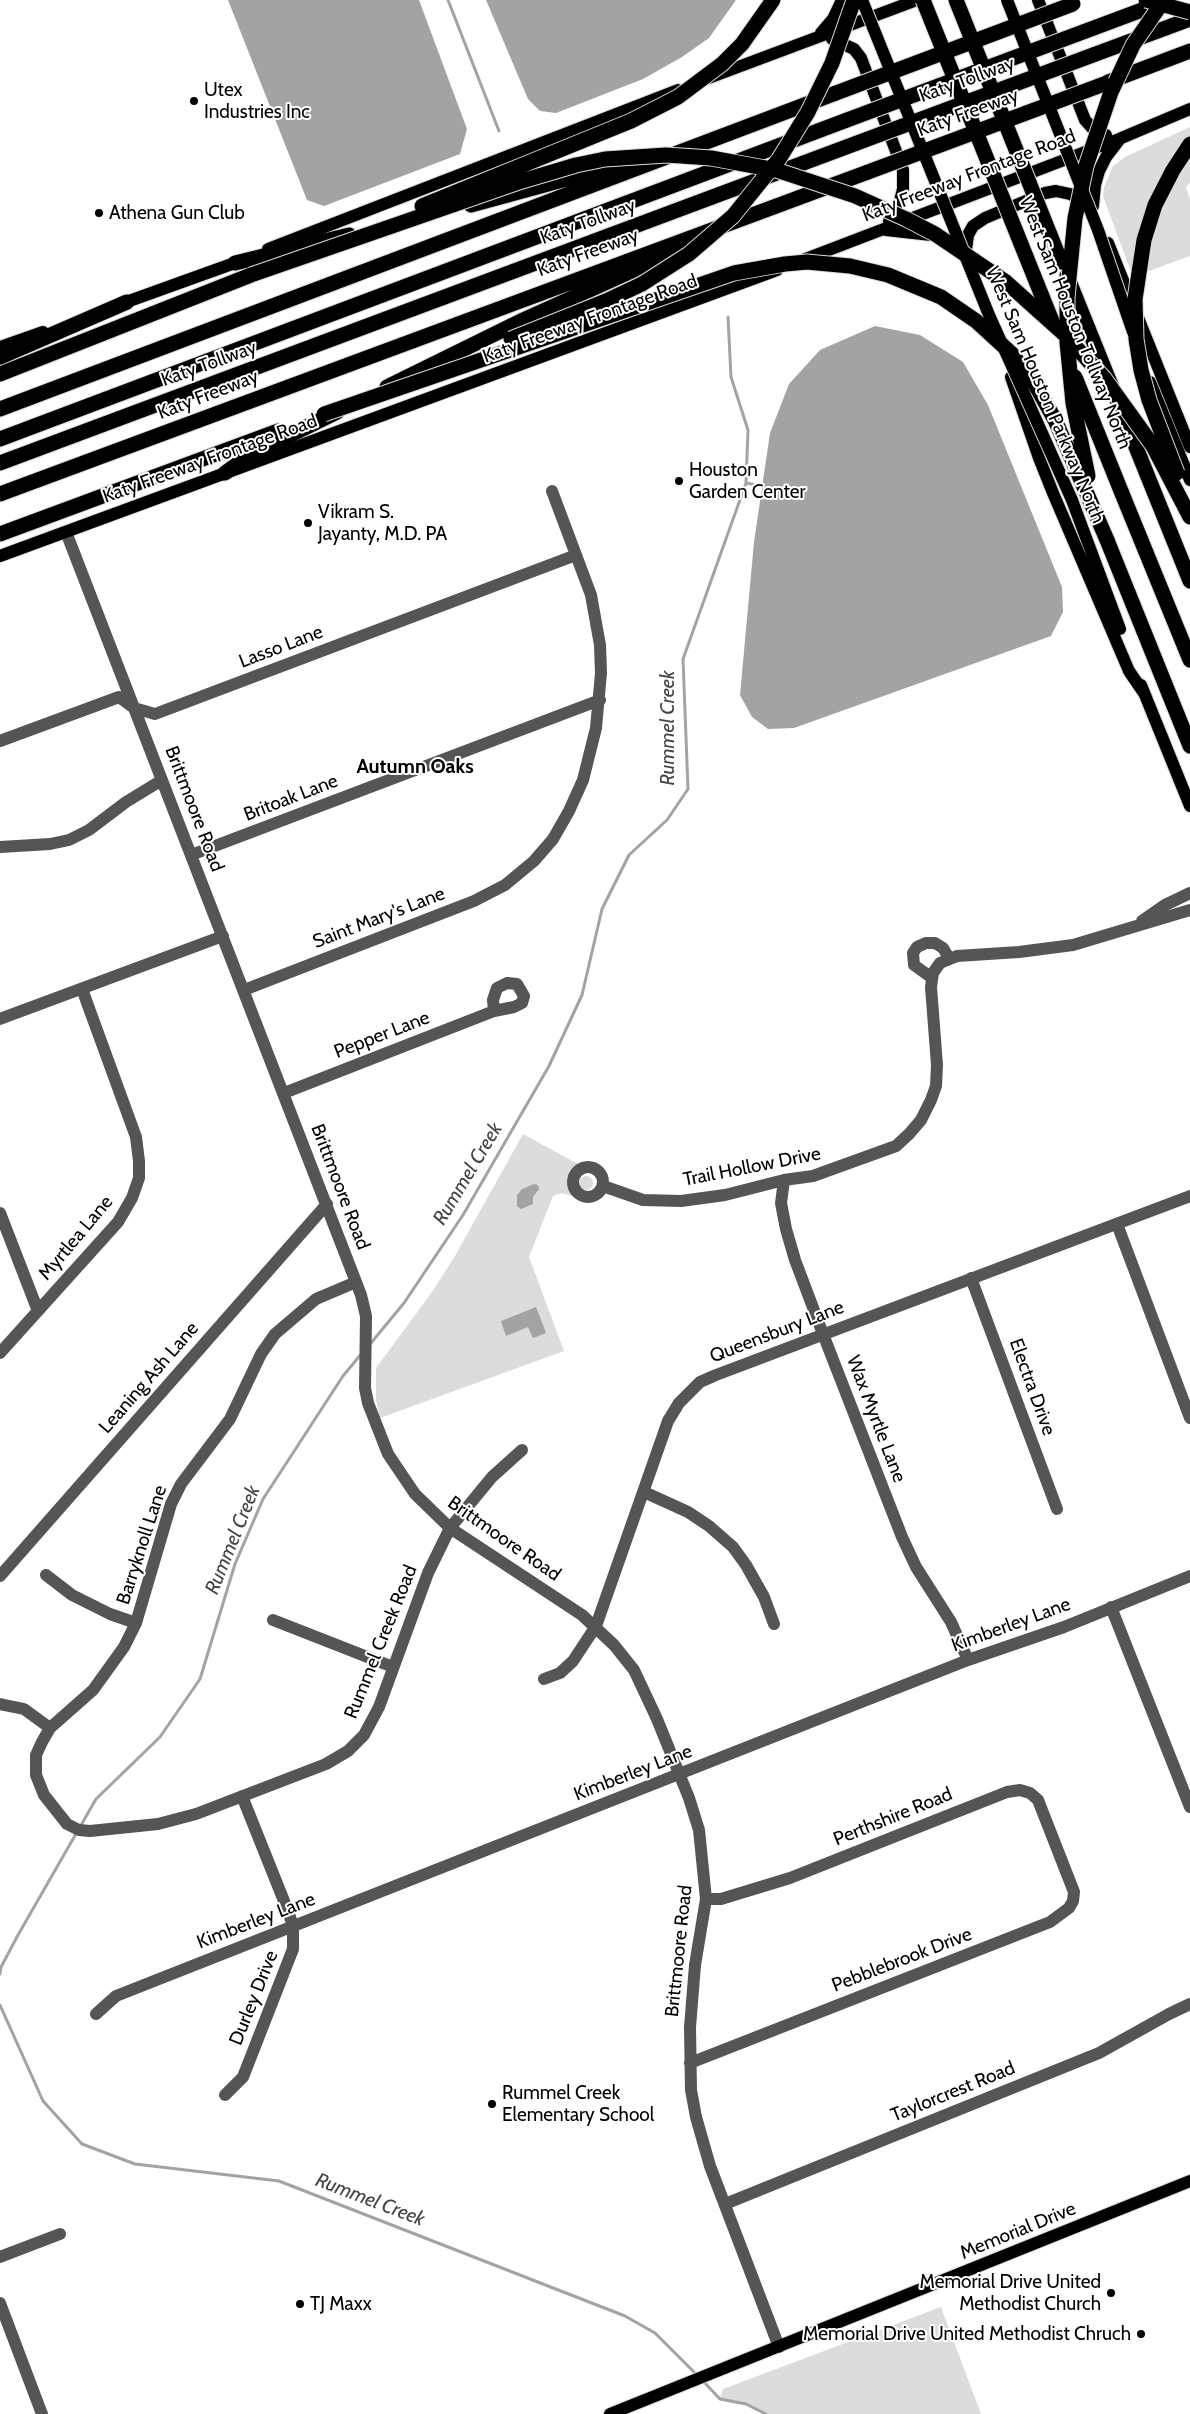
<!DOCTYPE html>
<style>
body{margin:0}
canvas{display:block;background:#fff}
</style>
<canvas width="1190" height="2414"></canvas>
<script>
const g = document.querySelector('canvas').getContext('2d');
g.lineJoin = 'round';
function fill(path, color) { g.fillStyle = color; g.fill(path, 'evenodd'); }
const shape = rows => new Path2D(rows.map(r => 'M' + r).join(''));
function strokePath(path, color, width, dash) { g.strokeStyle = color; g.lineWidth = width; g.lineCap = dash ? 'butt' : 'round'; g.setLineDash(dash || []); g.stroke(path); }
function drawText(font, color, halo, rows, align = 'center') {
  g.font = font + ' Cabin,sans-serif'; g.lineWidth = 4; g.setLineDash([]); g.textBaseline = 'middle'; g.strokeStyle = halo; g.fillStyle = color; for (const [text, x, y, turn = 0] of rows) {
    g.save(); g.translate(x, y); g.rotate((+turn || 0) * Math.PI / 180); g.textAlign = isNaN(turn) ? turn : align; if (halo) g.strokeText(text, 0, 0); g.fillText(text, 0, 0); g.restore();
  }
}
const green = shape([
 [1190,127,1190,182,1186,188,1190,199,1190,256,1133,277,1103,196,1104,187,1113,166,1125,157],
 [523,1134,578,1164,570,1171,567,1178,572,1196,562,1193,553,1196,529,1257,564,1351,380,1418,376,1400,376,1368,432,1292,455,1256],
 '579 1183a7 7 0 1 1 14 0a7 7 0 1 1-14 0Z',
 [941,2307,981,2414,766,2414,746,2404,720,2399,723,2389]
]);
const water = shape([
 [228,0,419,0,467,129,460,154,324,206,307,200],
 [486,0,736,0,709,38,682,57,643,79,556,113,540,111,528,99],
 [875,326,920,335,963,362,988,405,1062,587,1063,612,1051,636,794,728,768,729,752,717,740,695,754,542,770,433,789,384,820,350],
 [534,1184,538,1185,539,1189,533,1197,533,1204,521,1209,517,1206,517,1195,522,1189],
 [536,1307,546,1333,533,1338,528,1327,506,1336,501,1321]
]);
const stream = shape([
 [448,0,499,131],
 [746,483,762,486],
 [371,1343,404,1303,463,1215,549,1066,582,995,602,909,629,855,667,820,688,789,683,659,746,483,748,430,731,377,728,317],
 [80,1827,96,1799,160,1737,200,1679,235,1564,263,1499,343,1376,362,1353],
 [0,1974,1,1967,18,1935,77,1832],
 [0,2005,43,2101,82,2144,135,2164,279,2181,625,2316,655,2333,697,2375],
 [703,2381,720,2399,746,2404,766,2414]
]);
const minor = shape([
 [66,532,361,1295,366,1316,365,1388,368,1403,388,1454,415,1494,450,1528,582,1615,614,1645,634,1670,657,1719,689,1798,699,1830,706,1899,695,1965,690,2027,691,2090,696,2117,710,2166,779,2347],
 [0,741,119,697,134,708,155,714,576,555],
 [0,847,50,844,69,840,89,830,126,802,162,780],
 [191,855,600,700],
 [1142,921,1165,905,1190,893],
 [932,978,914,965,913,953,917,947,926,943,935,943,943,948,949,958],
 [244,990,474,901,505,885,534,861,553,839,569,811,583,780,596,728,601,673,600,645,591,595,552,491],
 [0,1019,223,936],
 [284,1093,494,1011,514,1007,522,1003,524,996,517,984,507,983,497,988,493,1000,494,1011],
 '573 1182a15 15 0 1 1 30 0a15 15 0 1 1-30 0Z',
 [784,1180,781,1203,786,1229,795,1260,823,1334,902,1537,916,1567,951,1622,968,1660],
 [603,1186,643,1200,681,1201,725,1195,784,1180,813,1176,896,1146,909,1134,921,1120,931,1100,936,1086,937,1065,931,987,933,973,940,963,957,956,1019,952,1073,945,1190,910],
 [0,1213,38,1311],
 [1117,1224,1190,1418],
 [971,1278,1057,1509],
 [356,1282,316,1299,275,1334,261,1354,230,1419,181,1484,171,1504,136,1623,124,1647,93,1690,50,1728,42,1742,36,1755,36,1775,44,1795,67,1824,79,1830,90,1831,158,1824,196,1814,326,1764,348,1751,364,1735,379,1707,428,1573,450,1528,492,1477,522,1450],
 [0,1353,118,1222,132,1198,139,1178,139,1161,136,1137,82,989],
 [644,1492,688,1512,709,1526,733,1547,746,1565,764,1597,774,1624],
 [46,1575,72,1595,110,1614,136,1623],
 [0,1576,327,1204],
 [1111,1607,1190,1807],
 [273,1620,393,1667],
 [544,1679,560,1673,573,1661,596,1626,668,1421,679,1403,700,1382,716,1375,1190,1196],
 [0,1704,24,1709,50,1728],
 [96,2014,116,1996,968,1660,1064,1627,1190,1576],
 [690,2063,1050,1922,1069,1908,1073,1901,1074,1892,1038,1800,1030,1793,1020,1790,1007,1792,790,1878,721,1899,706,1899],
 [225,2095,243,2077,293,1949,293,1926,288,1911,242,1796],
 [725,2204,1099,2053,1169,2014,1190,2004],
 [0,2257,60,2234],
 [0,2303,42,2414]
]);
const major = shape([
 [1038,0,1085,120,1094,130,1106,135],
 [821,33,833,19,842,0],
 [832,39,854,49,861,58,903,170,903,189,898,209,889,221],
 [706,79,917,0],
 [1093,206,1095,185,1099,171,1106,157,1119,140],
 [886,230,931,235],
 [1108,243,1190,447],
 [958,246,966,250,968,235,973,226,985,218,1045,193,1056,191,1070,194,1087,202],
 [268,249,678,90],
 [800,261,1119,139,1190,109],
 [118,305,243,260],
 [0,347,43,332],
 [1011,377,1039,458,1053,493,1129,671,1144,693],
 [1150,382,1190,480],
 [1072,500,1120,629],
 [0,556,777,270],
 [1141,685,1190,806],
 [610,2414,1190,2181]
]);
const highway = shape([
 [1083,32,1166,1],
 [1093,55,1190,19],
 [1108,82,1190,51],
 [471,205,625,163],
 [235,263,349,235],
 [1067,276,1190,581],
 [0,357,127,302],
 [0,374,251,275],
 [387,387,523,320,683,248],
 [0,409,836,93],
 [0,439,847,120],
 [0,463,857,143],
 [225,473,250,455,337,412],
 [1121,491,1190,660],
 [0,494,868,172],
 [0,534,278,431],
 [1107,540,1190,746]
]);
const majorBridge = shape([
 [862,0,989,315,1072,500],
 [1007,0,1098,230,1133,332]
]);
const highwayBridge = shape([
 [923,0,1052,321],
 [956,0,1061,262],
 [1146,0,1190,12],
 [836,93,1073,4],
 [847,120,1083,32],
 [857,143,1093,55],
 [868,172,1104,84],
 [422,206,631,121,678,97,722,64,742,44,773,0],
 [251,275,522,181,576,165,605,159,666,155,711,158,776,170,855,196,906,219,935,234,1006,282,1064,334,1104,378,1153,446,1190,517],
 [511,339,606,301,642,284,689,254,733,216,779,159,808,112,832,63,854,0],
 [1075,377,1121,491],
 [324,414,734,273,785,264,807,262,850,266,888,275,941,297,976,321,1012,354,1036,386,1055,420,1107,540],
 [1177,473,1149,400,1141,370,1136,339,1135,299,1144,240,1155,205,1173,170,1190,144],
 [1088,476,1073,403,1067,342,1067,298,1075,218,1086,166,1111,92,1133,45,1164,0]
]);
const markers = [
 [194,101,5,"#000"],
 [99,213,5,"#000"],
 [679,481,5,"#000"],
 [308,523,5,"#000"],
 [492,2104,5,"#000"],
 [1111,2293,5,"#000"],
 [300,2304,5,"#000"],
 [1141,2334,5,"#000"]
];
const streetNames = [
 ["Katy Tollway",967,80,-20],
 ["Katy Freeway",968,113,-20],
 ["Katy Freeway Frontage Road",969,176,-21],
 ["Katy Tollway",588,222,-20],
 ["Katy Freeway",588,253,-20],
 ["Katy Freeway Frontage Road",590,319,-20],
 ["West Sam Houston Tollway North",1075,323,68],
 ["Katy Tollway",209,364,-20],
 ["Katy Freeway",208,395,-21],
 ["West Sam Houston Parkway North",1045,395,67],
 ["Katy Freeway Frontage Road",210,459,-20],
 ["Lasso Lane",281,647,-21],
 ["Britoak Lane",291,798,-21],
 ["Brittmoore Road",194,809,69],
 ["Saint Mary's Lane",379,918,-21],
 ["Pepper Lane",382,1035,-21],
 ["Trail Hollow Drive",752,1167,-11],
 ["Brittmoore Road",340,1187,69],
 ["Myrtlea Lane",76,1238,-50],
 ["Queensbury Lane",777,1332,-21],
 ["Leaning Ash Lane",149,1378,-49],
 ["Electra Drive",1032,1387,70],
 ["Wax Myrtle Lane",876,1419,69],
 ["Brittmoore Road",504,1539,35],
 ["Barryknoll Lane",142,1545,-72],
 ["Kimberley Lane",1011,1625,-20],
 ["Rummel Creek Road",381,1642,-68],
 ["Kimberley Lane",633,1773,-21],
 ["Perthshire Road",893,1817,-22],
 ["Kimberley Lane",256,1921,-21],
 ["Brittmoore Road",679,1951,-84],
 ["Pebblebrook Drive",902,1960,-21],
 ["Durley Drive",254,1998,-68],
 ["Taylorcrest Road",953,2092,-22],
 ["Memorial Drive",1018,2231,-22]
];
const poiNames = [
 ["Utex",204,90],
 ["Industries Inc",204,112],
 ["Athena Gun Club",109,213],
 ["Houston",689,470],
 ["Garden Center",689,492],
 ["Vikram S.",318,512],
 ["Jayanty, M.D. PA",318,534],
 ["Rummel Creek",502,2093],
 ["Elementary School",502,2115],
 ["Memorial Drive United",1101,2282,"right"],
 ["Methodist Church",1101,2304,"right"],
 ["TJ Maxx",310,2304],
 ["Memorial Drive United Methodist Chruch",1131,2334,"right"]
];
const waterNames = [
 ["Rummel Creek",668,728,-90],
 ["Rummel Creek",468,1174,-59],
 ["Rummel Creek",233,1540,-68],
 ["Rummel Creek",370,2200,21]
];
const neighbourhoodNames = [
 ["Autumn Oaks",415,767]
];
fill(green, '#dcdcdc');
fill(water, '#a3a3a3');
strokePath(stream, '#a3a3a3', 3);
strokePath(major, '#dbdbdb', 14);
strokePath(highway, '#dbdbdb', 17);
strokePath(minor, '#555', 12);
strokePath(major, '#000', 12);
strokePath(highway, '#000', 15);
strokePath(majorBridge, '#dbdbdb', 14, []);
strokePath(highwayBridge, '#dbdbdb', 17, []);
strokePath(majorBridge, '#000', 12);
strokePath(highwayBridge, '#000', 15);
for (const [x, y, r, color] of markers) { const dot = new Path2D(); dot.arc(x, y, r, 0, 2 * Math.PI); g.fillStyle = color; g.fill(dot); strokePath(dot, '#fff', 2); }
drawText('19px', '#000', '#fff', streetNames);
drawText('19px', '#000', '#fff', poiNames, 'left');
drawText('italic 20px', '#444', '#fff', waterNames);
drawText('bold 20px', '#000', '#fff', neighbourhoodNames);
</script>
